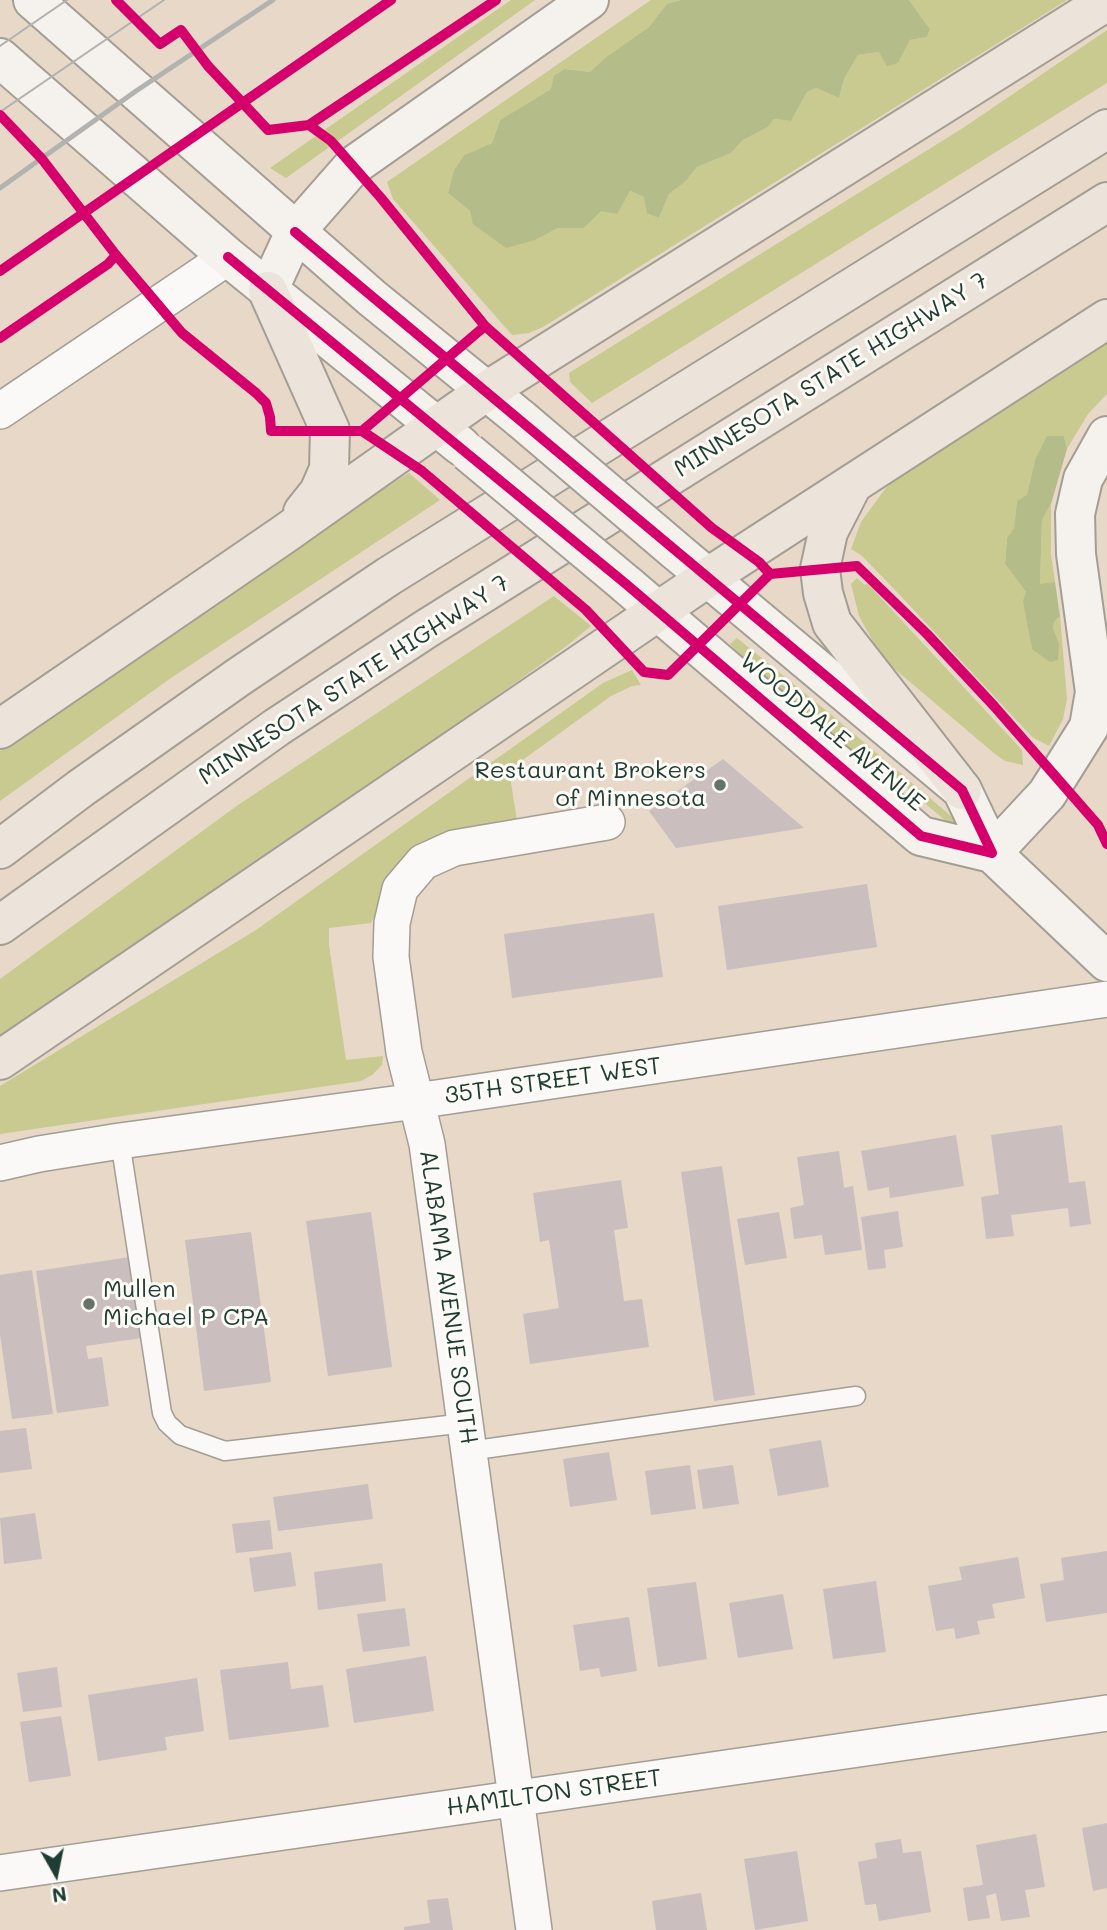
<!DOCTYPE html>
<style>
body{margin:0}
#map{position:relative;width:1107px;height:1930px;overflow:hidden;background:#e7d8c8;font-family:Mali,sans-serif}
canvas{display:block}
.north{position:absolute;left:21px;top:1839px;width:70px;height:70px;-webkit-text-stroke:5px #fdfcf7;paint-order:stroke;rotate:171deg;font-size:19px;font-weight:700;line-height:28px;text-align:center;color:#1f3d34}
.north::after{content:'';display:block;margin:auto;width:24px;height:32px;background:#1f3d34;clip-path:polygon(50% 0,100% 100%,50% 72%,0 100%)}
</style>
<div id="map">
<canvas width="1107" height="1930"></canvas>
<div class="north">N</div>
</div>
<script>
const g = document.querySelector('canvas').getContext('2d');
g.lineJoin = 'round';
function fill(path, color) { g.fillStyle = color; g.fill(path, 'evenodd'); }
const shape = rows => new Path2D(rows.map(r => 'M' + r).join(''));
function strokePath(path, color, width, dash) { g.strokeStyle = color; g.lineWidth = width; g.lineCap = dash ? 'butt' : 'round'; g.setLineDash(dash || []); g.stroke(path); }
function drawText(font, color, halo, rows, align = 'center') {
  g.font = font + ' Mali,sans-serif'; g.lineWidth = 6; g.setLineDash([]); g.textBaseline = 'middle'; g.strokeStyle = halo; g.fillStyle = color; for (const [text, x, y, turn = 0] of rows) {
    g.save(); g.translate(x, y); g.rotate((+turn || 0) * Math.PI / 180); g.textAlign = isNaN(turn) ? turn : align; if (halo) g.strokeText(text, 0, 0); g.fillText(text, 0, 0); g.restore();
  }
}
const green = shape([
 [511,0,535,0,286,178,270,168],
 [651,0,681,0,667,4,649,27,606,57,590,72,565,69,551,89,500,120,492,143,464,155,454,170,448,193,470,211,535,240,558,228,584,228,601,210,630,191,644,197,659,218,669,194,685,182,697,167,731,153,743,140,768,127,774,119,791,121,807,92,816,88,839,98,844,79,858,55,879,52,898,63,910,40,927,37,930,29,909,0,1067,0,543,327,529,333,512,335,393,199,387,182],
 [1107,30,1107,83,592,403,570,382,569,373,963,128],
 [1107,334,1107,394,1088,414,1067,449,1064,436,1035,460,1027,496,1017,501,1014,528,1007,538,1005,564,1026,592,1032,649,1059,643,1053,628,1054,622,1060,616,1067,699,1063,719,1049,746,1032,737,898,593,861,555,851,549,861,522,885,489,901,473],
 [409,473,440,500,168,680,0,801,0,751,104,675,347,511],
 [1051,504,1051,554,1055,582,1040,585,1042,520],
 [857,578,865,585,867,583,1022,750,1023,765,1005,761,995,754,890,665,880,654,859,616,851,584],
 [554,596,591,626,568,645,361,793,0,1046,0,979,238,805],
 [737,638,834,717,964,827,959,832,896,779,845,753,794,709,730,644],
 [632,670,641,685,632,686,611,696,509,770,518,827,387,891,371,923,329,928,329,945,346,1060,383,1056,382,1065,372,1075,361,1081,0,1134,0,1086,256,930,603,683]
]);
const forest = shape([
 [681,0,909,0,930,29,927,37,910,40,898,63,887,66,879,52,858,55,844,79,839,98,816,88,807,92,791,121,774,119,768,127,743,140,731,153,697,167,685,182,669,194,659,218,647,213,644,197,630,191,617,214,601,211,584,228,558,228,535,240,506,248,473,224,470,211,448,193,454,170,464,155,492,143,500,120,551,89,554,76,565,69,590,72,606,57,649,27,667,4],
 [1047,436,1064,436,1067,449,1051,504,1042,520,1040,584,1055,582,1060,616,1054,622,1053,628,1059,643,1058,660,1050,662,1032,649,1023,601,1026,592,1005,564,1007,538,1014,528,1017,501,1027,495,1035,460]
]);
const building = shape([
 [723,759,804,828,676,848,649,811],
 [867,884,877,947,727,970,718,906],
 [654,913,663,977,512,998,504,934],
 [1062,1125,1069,1183,1085,1181,1091,1224,1070,1227,1068,1208,1011,1215,1014,1236,986,1239,981,1197,999,1194,991,1135],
 [956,1135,964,1186,890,1198,889,1187,868,1191,861,1151],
 [839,1151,844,1188,853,1186,862,1250,825,1255,822,1235,794,1239,790,1208,804,1205,797,1157],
 [722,1166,755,1395,714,1401,681,1172],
 [621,1180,628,1228,614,1230,624,1301,642,1299,649,1347,530,1364,523,1314,559,1308,549,1240,540,1242,533,1193],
 [898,1211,903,1247,884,1250,886,1268,868,1270,861,1217],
 [371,1212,392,1367,328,1376,306,1221],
 [779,1212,787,1258,745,1265,737,1219],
 [251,1232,271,1382,204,1391,185,1240],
 [130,1257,142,1338,86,1346,88,1359,102,1357,109,1406,57,1413,36,1271],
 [32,1270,53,1414,12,1419,0,1334,0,1275],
 [26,1428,32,1469,0,1473,0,1431],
 [821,1440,829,1487,778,1496,769,1449],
 [609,1452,617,1500,570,1507,563,1459],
 [690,1465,696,1509,651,1515,645,1471],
 [733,1465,739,1504,703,1509,697,1470],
 [368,1484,373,1519,278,1531,273,1497],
 [35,1513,42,1559,4,1564,0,1518],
 [270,1520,273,1549,236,1553,232,1524],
 [1107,1551,1107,1613,1046,1622,1040,1584,1064,1580,1061,1558],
 [291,1552,296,1586,254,1592,249,1558],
 [1018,1557,1025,1598,992,1604,995,1618,977,1621,980,1634,956,1639,954,1628,936,1631,928,1586,962,1580,959,1567],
 [382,1563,386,1601,318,1610,314,1572],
 [876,1581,886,1652,833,1659,823,1589],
 [696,1582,707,1659,658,1667,647,1588],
 [783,1594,793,1649,738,1658,729,1603],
 [405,1608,410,1646,363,1652,357,1614],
 [629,1617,637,1671,601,1677,599,1668,580,1671,573,1625],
 [426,1656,434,1711,354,1723,346,1669],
 [288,1662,291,1689,323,1685,329,1727,229,1740,220,1670],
 [57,1667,62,1707,23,1712,17,1673],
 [197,1678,204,1731,165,1737,167,1750,98,1761,88,1695],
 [61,1716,71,1776,29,1782,20,1722],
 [1107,1823,1107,1888,1093,1891,1082,1828],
 [1036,1834,1045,1887,1025,1890,1030,1917,1001,1921,996,1893,986,1896,990,1918,968,1921,963,1888,983,1885,976,1845],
 [901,1839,903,1853,921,1851,931,1912,879,1921,876,1904,865,1905,858,1862,877,1858,875,1843],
 [797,1851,808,1921,755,1930,744,1859],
 [701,1893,707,1930,656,1930,652,1901],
 [448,1898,453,1930,404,1930,404,1927,430,1923,427,1900]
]);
const lane = shape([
 [120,1141,162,1413,167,1423,180,1435,225,1451,465,1423],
 [469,1451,856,1396]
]);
const street = shape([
 [0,411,228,257],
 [0,1163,39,1154,120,1141,416,1101,1107,999],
 [0,1873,1107,1713],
 [534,1930,427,1144,404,1052,391,957,392,923,400,889,423,862,454,848,607,822]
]);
const secondary = shape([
 [33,0,372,298,521,419],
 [0,58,228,257,461,446],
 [268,291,295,232,353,166,589,0],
 [676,551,962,790,992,853,1107,962],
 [626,584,921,836,992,853],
 [992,853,1047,794,1089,727,1095,692,1076,554,1075,514,1083,479,1107,436]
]);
const highway = shape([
 [268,291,330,430,329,469,319,492,303,512],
 [851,487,828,532,820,569,823,593,832,623,962,790],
 [0,729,283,535,485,392,1107,1],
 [0,849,81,788,240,676,389,576,1107,129],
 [0,925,277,727,426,629,1107,202],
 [0,1060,707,578,1107,319]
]);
const tram = shape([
 [0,46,67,0],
 [0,112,164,0]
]);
const rail = shape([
 [0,188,136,91,273,0]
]);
const secondaryBridge = shape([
 [521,419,676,551],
 [468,452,626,584]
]);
const cycleway = shape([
 [116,0,160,44,181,30,208,66,268,130,309,125,496,0],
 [0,115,42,159,116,255,182,333,256,393,266,403,270,417,271,431,362,431,422,471,586,610,644,672,668,675,770,574,857,566,927,634,994,706,1098,825,1107,844],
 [309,125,331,141,381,198,485,326,712,528,759,562,770,574],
 [295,232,962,790,992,853],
 [228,257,626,584,921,836,992,853],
 [0,271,391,0],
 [0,338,108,264,116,255],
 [362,431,485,326]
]);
const markers = [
 [720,785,7,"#657368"],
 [89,1304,7,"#657368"]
];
const streetNames = [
 ["MINNESOTA STATE HIGHWAY 7",831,375,-32],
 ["MINNESOTA STATE HIGHWAY 7",354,680,-33],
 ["WOODDALE AVENUE",832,732,40],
 ["35TH STREET WEST",553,1081,-8],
 ["ALABAMA AVENUE SOUTH",448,1297,82],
 ["HAMILTON STREET",554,1793,-8]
];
const poiNames = [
 ["Restaurant Brokers",706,771],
 ["of Minnesota",706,799],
 ["Mullen",103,1290,"left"],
 ["Michael P CPA",103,1318,"left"]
];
fill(green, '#c8ca8f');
fill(forest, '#b4bc89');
fill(building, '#cabebf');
strokePath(lane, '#a39e94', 21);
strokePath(street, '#a39e94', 38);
strokePath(secondary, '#a39e94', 42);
strokePath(highway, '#a39e94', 42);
strokePath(lane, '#fbf9f7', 18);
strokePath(street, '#fbf9f7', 35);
strokePath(secondary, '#f5f1ec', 38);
strokePath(highway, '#ece3da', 38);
strokePath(tram, '#b2b3b0', 2);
strokePath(rail, '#b2b3b0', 5);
strokePath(secondaryBridge, '#a39e94', 42, []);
strokePath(secondaryBridge, '#f5f1ec', 38);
strokePath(cycleway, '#d6006c', 10);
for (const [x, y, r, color] of markers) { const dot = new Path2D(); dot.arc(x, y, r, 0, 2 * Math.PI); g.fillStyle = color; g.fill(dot); strokePath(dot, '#fdfcf7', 2.5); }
drawText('24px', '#1f3d34', '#fdfcf7', streetNames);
drawText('24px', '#1f3d34', '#fdfcf7', poiNames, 'right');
</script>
